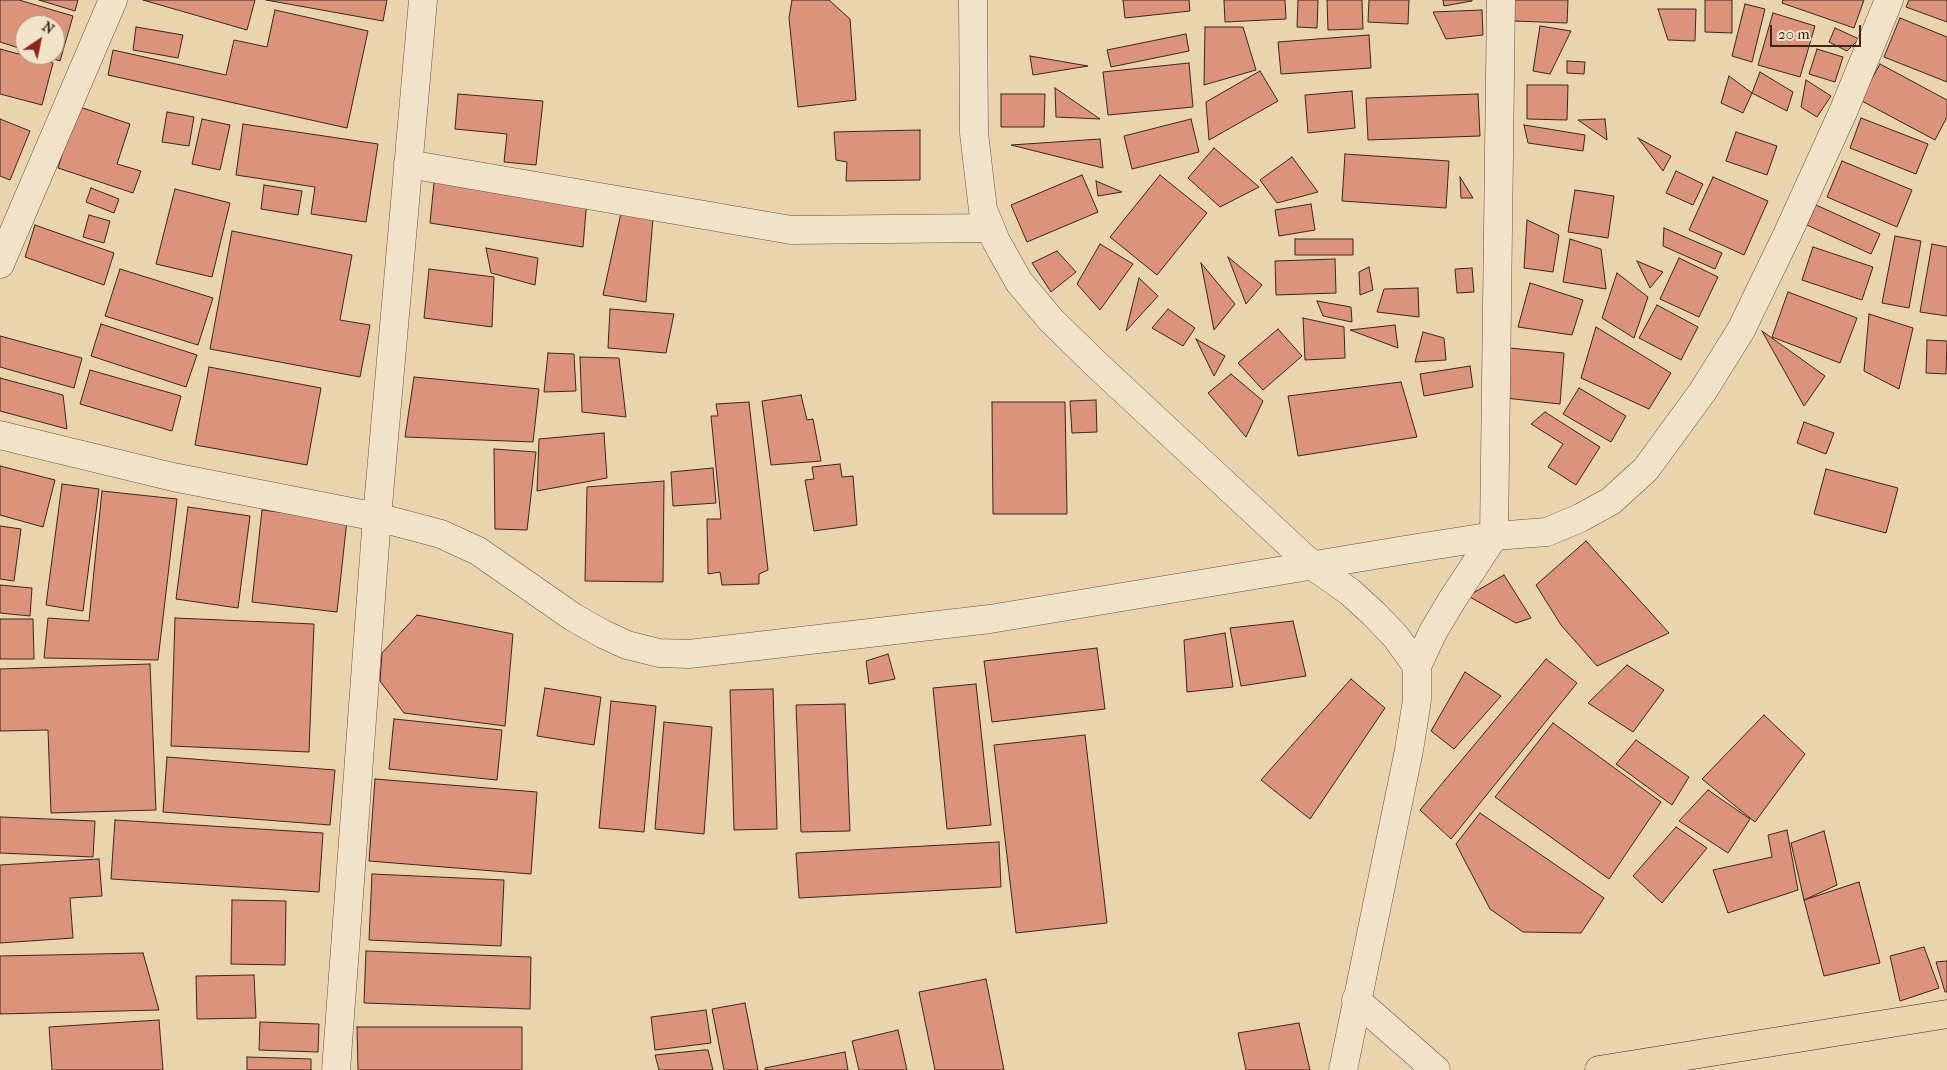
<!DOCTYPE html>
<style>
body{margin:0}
#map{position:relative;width:1947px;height:1070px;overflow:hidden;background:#ead4ae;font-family:"IM FELL French Canon",serif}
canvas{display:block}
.north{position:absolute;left:15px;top:15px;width:50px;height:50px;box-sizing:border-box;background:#f1e3ca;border:1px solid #a99784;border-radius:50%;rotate:34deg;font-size:14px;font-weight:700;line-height:20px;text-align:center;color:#3d251c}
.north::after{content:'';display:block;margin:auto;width:18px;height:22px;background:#8f2418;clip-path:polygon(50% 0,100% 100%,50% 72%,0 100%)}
.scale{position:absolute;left:1770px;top:25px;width:91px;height:22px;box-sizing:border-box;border:2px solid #3d251c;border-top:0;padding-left:6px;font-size:15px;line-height:18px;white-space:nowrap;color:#3d251c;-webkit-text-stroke:4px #f1e3ca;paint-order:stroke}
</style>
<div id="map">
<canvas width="1947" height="1070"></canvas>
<div class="north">N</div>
<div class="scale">20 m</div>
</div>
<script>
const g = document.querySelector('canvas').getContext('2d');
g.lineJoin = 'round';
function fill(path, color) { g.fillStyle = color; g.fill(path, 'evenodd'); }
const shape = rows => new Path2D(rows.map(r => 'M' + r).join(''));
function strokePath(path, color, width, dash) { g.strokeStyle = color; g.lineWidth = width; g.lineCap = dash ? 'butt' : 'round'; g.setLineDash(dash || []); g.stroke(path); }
const building = shape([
 [0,0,19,0,73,16,60,61,42,55,55,55,55,25,25,25,25,50,0,42,0,0],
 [39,0,78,0,75,11,39,0],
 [143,0,255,0,247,30,143,0],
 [266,0,387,0,383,21,266,0],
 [792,0,829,0,850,19,856,100,798,107,789,18,792,0],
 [1123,0,1189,0,1190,11,1125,18,1123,0],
 [1224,0,1285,0,1286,19,1225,22,1224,0],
 [1298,0,1318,0,1317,28,1297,27,1298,0],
 [1327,0,1362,0,1363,29,1328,30,1327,0],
 [1369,0,1409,0,1408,24,1368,22,1369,0],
 [1443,0,1472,0,1472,1,1444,6,1443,0],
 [1514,0,1568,0,1567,23,1514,21,1514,0],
 [1705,0,1732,0,1732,33,1705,32,1705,0],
 [1783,0,1864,0,1854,28,1782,3,1783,0],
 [1909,0,1947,0,1947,22,1906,7,1909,0],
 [1745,4,1765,9,1752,62,1732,56,1745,4],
 [1658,9,1696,9,1695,41,1668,40,1658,9],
 [275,10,368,31,347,128,108,75,113,50,226,75,234,40,267,47,275,10],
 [1482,10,1483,35,1446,39,1433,12,1482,10],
 [1773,13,1815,26,1800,77,1758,65,1773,13],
 [1900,18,1947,37,1947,82,1884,57,1900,18],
 [1540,26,1571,31,1550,74,1533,71,1540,26],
 [136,27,183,35,178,58,133,50,136,27],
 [1205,27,1243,27,1256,70,1204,85,1205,27],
 [1835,28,1859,39,1847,51,1829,42,1835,28],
 [1186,34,1189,51,1111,67,1107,50,1186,34],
 [1369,35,1371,68,1281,74,1278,42,1369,35],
 [0,49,53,63,42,105,0,94,0,49],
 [1817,49,1843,57,1835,82,1809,74,1817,49],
 [1030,56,1088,66,1033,75,1030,56],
 [1567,61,1585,62,1584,74,1567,73,1567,61],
 [1189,63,1193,107,1108,115,1103,72,1189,63],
 [1880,64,1947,100,1947,117,1935,140,1860,100,1880,64],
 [1260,71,1278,101,1209,140,1206,102,1260,71],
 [1760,72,1793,92,1787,111,1752,93,1760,72],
 [1729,76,1752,93,1743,113,1721,103,1729,76],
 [1806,80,1831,96,1817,117,1801,107,1806,80],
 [1527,85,1568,85,1567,120,1527,119,1527,85],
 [1055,88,1100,119,1056,117,1055,88],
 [1352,91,1355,128,1308,133,1305,95,1352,91],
 [458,94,543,101,536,165,504,162,507,134,455,129,458,94],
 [1001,94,1045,94,1044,127,1001,127,1001,94],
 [1478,94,1480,136,1368,140,1366,98,1478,94],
 [77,106,130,124,117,164,141,171,133,193,58,168,77,106],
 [167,112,194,117,189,146,162,142,167,112],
 [1861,118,1928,144,1916,174,1850,148,1861,118],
 [0,119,30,131,10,180,0,176,0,119],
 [202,119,230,125,220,170,192,164,202,119],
 [1191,119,1199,152,1132,169,1124,136,1191,119],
 [1605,119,1607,140,1578,120,1605,119],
 [243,124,378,144,366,222,311,214,315,187,236,175,243,124],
 [1524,125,1585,135,1583,151,1528,143,1524,125],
 [920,130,920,180,846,181,847,162,836,160,834,132,920,130],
 [1736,132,1777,146,1767,175,1726,161,1736,132],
 [1638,138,1671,156,1663,171,1638,138],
 [1100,139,1103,168,1011,145,1100,139],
 [1214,148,1259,187,1220,207,1188,178,1214,148],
 [1345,154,1449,161,1446,208,1342,201,1345,154],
 [1292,157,1318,192,1277,203,1260,180,1292,157],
 [1842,161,1912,190,1897,227,1827,197,1842,161],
 [1676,171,1703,184,1693,205,1666,193,1676,171],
 [435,173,587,199,583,247,430,223,435,173],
 [1082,175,1098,212,1027,242,1011,205,1082,175],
 [1160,175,1207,213,1157,275,1110,237,1160,175],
 [1460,177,1473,198,1461,198,1460,177],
 [1713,177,1768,201,1744,255,1689,230,1713,177],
 [1096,181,1122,192,1098,196,1096,181],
 [264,185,302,191,298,215,261,209,264,185],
 [91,188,119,199,114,213,86,202,91,188],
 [175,189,230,203,212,277,156,264,175,189],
 [1575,190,1614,196,1608,238,1568,232,1575,190],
 [1311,204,1315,230,1279,236,1275,210,1311,204],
 [1816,205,1880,234,1871,254,1807,225,1816,205],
 [621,213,653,218,646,302,603,295,621,213],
 [89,215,110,221,104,243,83,237,89,215],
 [1527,220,1559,235,1553,272,1524,268,1527,220],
 [35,225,114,253,104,285,25,257,35,225],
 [1664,228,1722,253,1715,269,1663,246,1664,228],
 [232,231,352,255,340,320,370,325,360,377,210,349,232,231],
 [1895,236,1921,241,1909,308,1882,303,1895,236],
 [1295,239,1353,239,1353,255,1295,255,1295,239],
 [1570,239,1601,249,1606,289,1563,282,1570,239],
 [1100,244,1133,264,1100,310,1077,284,1100,244],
 [1932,244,1947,247,1947,316,1920,312,1932,244],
 [1813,247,1873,267,1862,300,1802,280,1813,247],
 [486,248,538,258,535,285,491,273,486,248],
 [1057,251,1076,272,1051,292,1032,263,1057,251],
 [1228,257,1262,285,1246,304,1228,257],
 [1679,258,1718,277,1699,317,1660,299,1679,258],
 [1335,259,1336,293,1276,295,1275,261,1335,259],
 [1637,261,1663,272,1650,288,1637,261],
 [1201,263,1235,304,1214,330,1201,263],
 [1369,267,1373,290,1360,295,1359,272,1369,267],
 [1472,268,1474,292,1457,293,1455,269,1472,268],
 [120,269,213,298,198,345,105,316,120,269],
 [429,269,494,277,492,327,424,318,429,269],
 [1617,273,1648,297,1634,338,1602,318,1617,273],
 [1139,278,1158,296,1126,331,1139,278],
 [1530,283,1583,300,1572,335,1518,327,1530,283],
 [1418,288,1419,317,1377,312,1384,289,1418,288],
 [1788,292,1857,318,1840,363,1772,337,1788,292],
 [1317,301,1351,307,1352,322,1323,316,1317,301],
 [1657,305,1698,327,1681,360,1639,338,1657,305],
 [610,309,674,314,666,353,608,348,610,309],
 [1168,309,1195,328,1183,346,1152,328,1168,309],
 [1869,314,1913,328,1899,389,1864,371,1869,314],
 [1303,318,1344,327,1345,358,1305,360,1303,318],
 [101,324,197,355,186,387,91,356,101,324],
 [1395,325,1398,348,1350,330,1395,325],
 [1596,327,1671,373,1649,409,1581,378,1596,327],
 [1278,329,1302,356,1263,390,1238,363,1278,329],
 [1762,331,1825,376,1804,406,1762,331],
 [1423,332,1444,338,1446,360,1415,362,1423,332],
 [0,336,82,358,74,388,0,367,0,336],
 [1196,339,1225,356,1214,376,1196,339],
 [1927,340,1947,341,1946,374,1926,373,1927,340],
 [1509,348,1564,353,1560,404,1505,398,1509,348],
 [548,353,574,354,576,391,544,392,548,353],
 [580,357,619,358,626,417,582,412,580,357],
 [1470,366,1473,387,1424,396,1420,374,1470,366],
 [209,367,321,388,307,465,195,445,209,367],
 [90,370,181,396,172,431,80,404,90,370],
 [1231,374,1263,401,1246,437,1208,393,1231,374],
 [414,377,539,389,533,442,405,437,414,377],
 [0,378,63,395,67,429,0,411,0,378],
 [1401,382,1417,437,1298,456,1288,396,1401,382],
 [1579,388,1626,416,1611,442,1563,414,1579,388],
 [801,395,807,420,813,419,821,461,771,465,762,401,801,395],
 [1096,400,1097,432,1072,433,1070,401,1096,400],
 [749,402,768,570,759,574,759,584,722,585,720,572,708,574,707,519,721,519,711,416,718,416,716,404,749,402],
 [992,402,1065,402,1067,514,993,514,992,402],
 [1545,412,1600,447,1576,485,1548,467,1563,444,1531,424,1545,412],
 [1804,422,1834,433,1826,454,1797,443,1804,422],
 [604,433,607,478,537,491,539,439,604,433],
 [494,449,536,452,527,530,495,529,494,449],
 [840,464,842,477,853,476,857,525,814,531,805,480,814,479,812,467,840,464],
 [0,466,55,480,43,527,0,515,0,466],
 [713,468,716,503,673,506,671,472,713,468],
 [1826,469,1898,488,1886,533,1814,514,1826,469],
 [664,481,663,582,585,581,587,487,664,481],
 [62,484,99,489,83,611,46,605,62,484],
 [102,491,177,499,158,660,44,658,48,618,89,621,102,491],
 [188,507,250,516,238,608,176,599,188,507],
 [262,510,347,520,337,612,252,602,262,510],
 [0,526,21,529,14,581,0,579,0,526],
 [1586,541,1669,633,1597,666,1561,625,1536,585,1586,541],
 [1504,575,1531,618,1516,623,1468,596,1504,575],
 [0,585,32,588,30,616,0,613,0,585],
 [417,615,513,634,505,726,404,713,380,681,382,653,417,615],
 [175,618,314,624,309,752,171,746,175,618],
 [0,619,33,619,34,659,0,659,0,619],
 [1293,621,1306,676,1241,686,1230,628,1293,621],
 [1225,633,1233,687,1187,692,1184,640,1225,633],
 [1097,648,1105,709,992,722,984,661,1097,648],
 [888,654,895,679,869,684,866,661,888,654],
 [1546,659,1577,683,1451,839,1420,810,1546,659],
 [150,664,156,810,51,813,48,730,0,731,0,669,150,664],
 [1627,665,1664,690,1633,732,1588,703,1627,665],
 [1465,672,1501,696,1454,749,1431,731,1465,672],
 [1351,679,1385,708,1310,819,1261,780,1351,679],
 [976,684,991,825,947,829,933,688,976,684],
 [545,688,601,697,594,745,537,736,545,688],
 [773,689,777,829,734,830,730,690,773,689],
 [611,701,656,706,644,832,599,828,611,701],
 [845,704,850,831,801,832,796,705,845,704],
 [1764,715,1805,754,1755,822,1702,779,1764,715],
 [394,719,502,730,497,780,389,769,394,719],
 [664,722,712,727,704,834,655,829,664,722],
 [1553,723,1661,802,1609,879,1495,797,1553,723],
 [1085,735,1107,923,1016,933,994,745,1085,735],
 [1636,740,1689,777,1672,805,1616,764,1636,740],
 [167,757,335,770,330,825,163,812,167,757],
 [375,779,537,792,531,874,369,861,375,779],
 [1708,790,1750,819,1728,853,1679,821,1708,790],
 [1480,813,1604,898,1581,933,1523,932,1490,909,1456,844,1480,813],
 [0,817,95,821,93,857,0,853,0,817],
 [115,820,323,833,319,892,111,879,115,820],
 [1676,827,1707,848,1662,903,1633,876,1676,827],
 [1787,830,1798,890,1728,913,1713,870,1772,857,1768,835,1787,830],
 [1824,831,1837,885,1804,900,1791,843,1824,831],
 [999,842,1001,887,799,898,796,853,999,842],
 [99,859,102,896,70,898,73,938,0,943,0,865,99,859],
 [372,874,504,880,501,946,369,940,372,874],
 [1859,882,1880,963,1824,976,1804,900,1859,882],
 [232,900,286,901,285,965,231,964,232,900],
 [1924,947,1939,988,1900,1001,1890,956,1924,947],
 [366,951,531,957,530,1009,364,1003,366,951],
 [143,953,159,1010,0,1014,0,956,143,953],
 [1947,961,1947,992,1945,992,1936,962,1947,961],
 [254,975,256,1018,197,1019,196,976,254,975],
 [986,979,1004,1070,935,1070,919,992,986,979],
 [745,1003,758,1070,724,1070,712,1009,745,1003],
 [706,1010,711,1043,655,1050,651,1017,706,1010],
 [159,1020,163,1070,52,1070,49,1027,159,1020],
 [260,1022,319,1024,318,1052,259,1050,260,1022],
 [1299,1023,1310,1070,1246,1070,1238,1033,1299,1023],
 [357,1027,522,1027,522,1070,358,1070,357,1027],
 [898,1030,907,1070,859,1070,852,1041,898,1030],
 [704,1050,708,1050,713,1070,659,1070,655,1055,704,1050],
 [845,1052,848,1070,765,1070,765,1068,845,1052],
 [247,1057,311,1059,311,1070,247,1070,247,1057]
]);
const street = shape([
 [973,0,974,133,983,210,996,241,1019,282,1051,320,1096,364,1313,566,1350,592,1374,614,1396,637,1417,666,1417,700,1409,750,1343,1070],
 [408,164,791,230,990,228],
 [0,264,113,0],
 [0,435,173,477,377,517,441,534,478,551,573,617,603,634,627,645,659,653,689,654,990,619,1417,548,1494,536,1547,532,1580,518,1611,501,1646,469,1703,391,1741,330,1787,235,1843,112,1889,0],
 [1417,666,1433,632,1452,600,1494,536,1501,0],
 [1356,1000,1436,1070],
 [336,1070,377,517,423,0]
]);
const highway = shape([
 [1599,1070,1947,1014]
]);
fill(building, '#db937c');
strokePath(building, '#3d251c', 1);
strokePath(street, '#685140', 29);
strokePath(highway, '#3d251c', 29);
strokePath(street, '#f1e3ca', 28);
strokePath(highway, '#ead4ae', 28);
</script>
